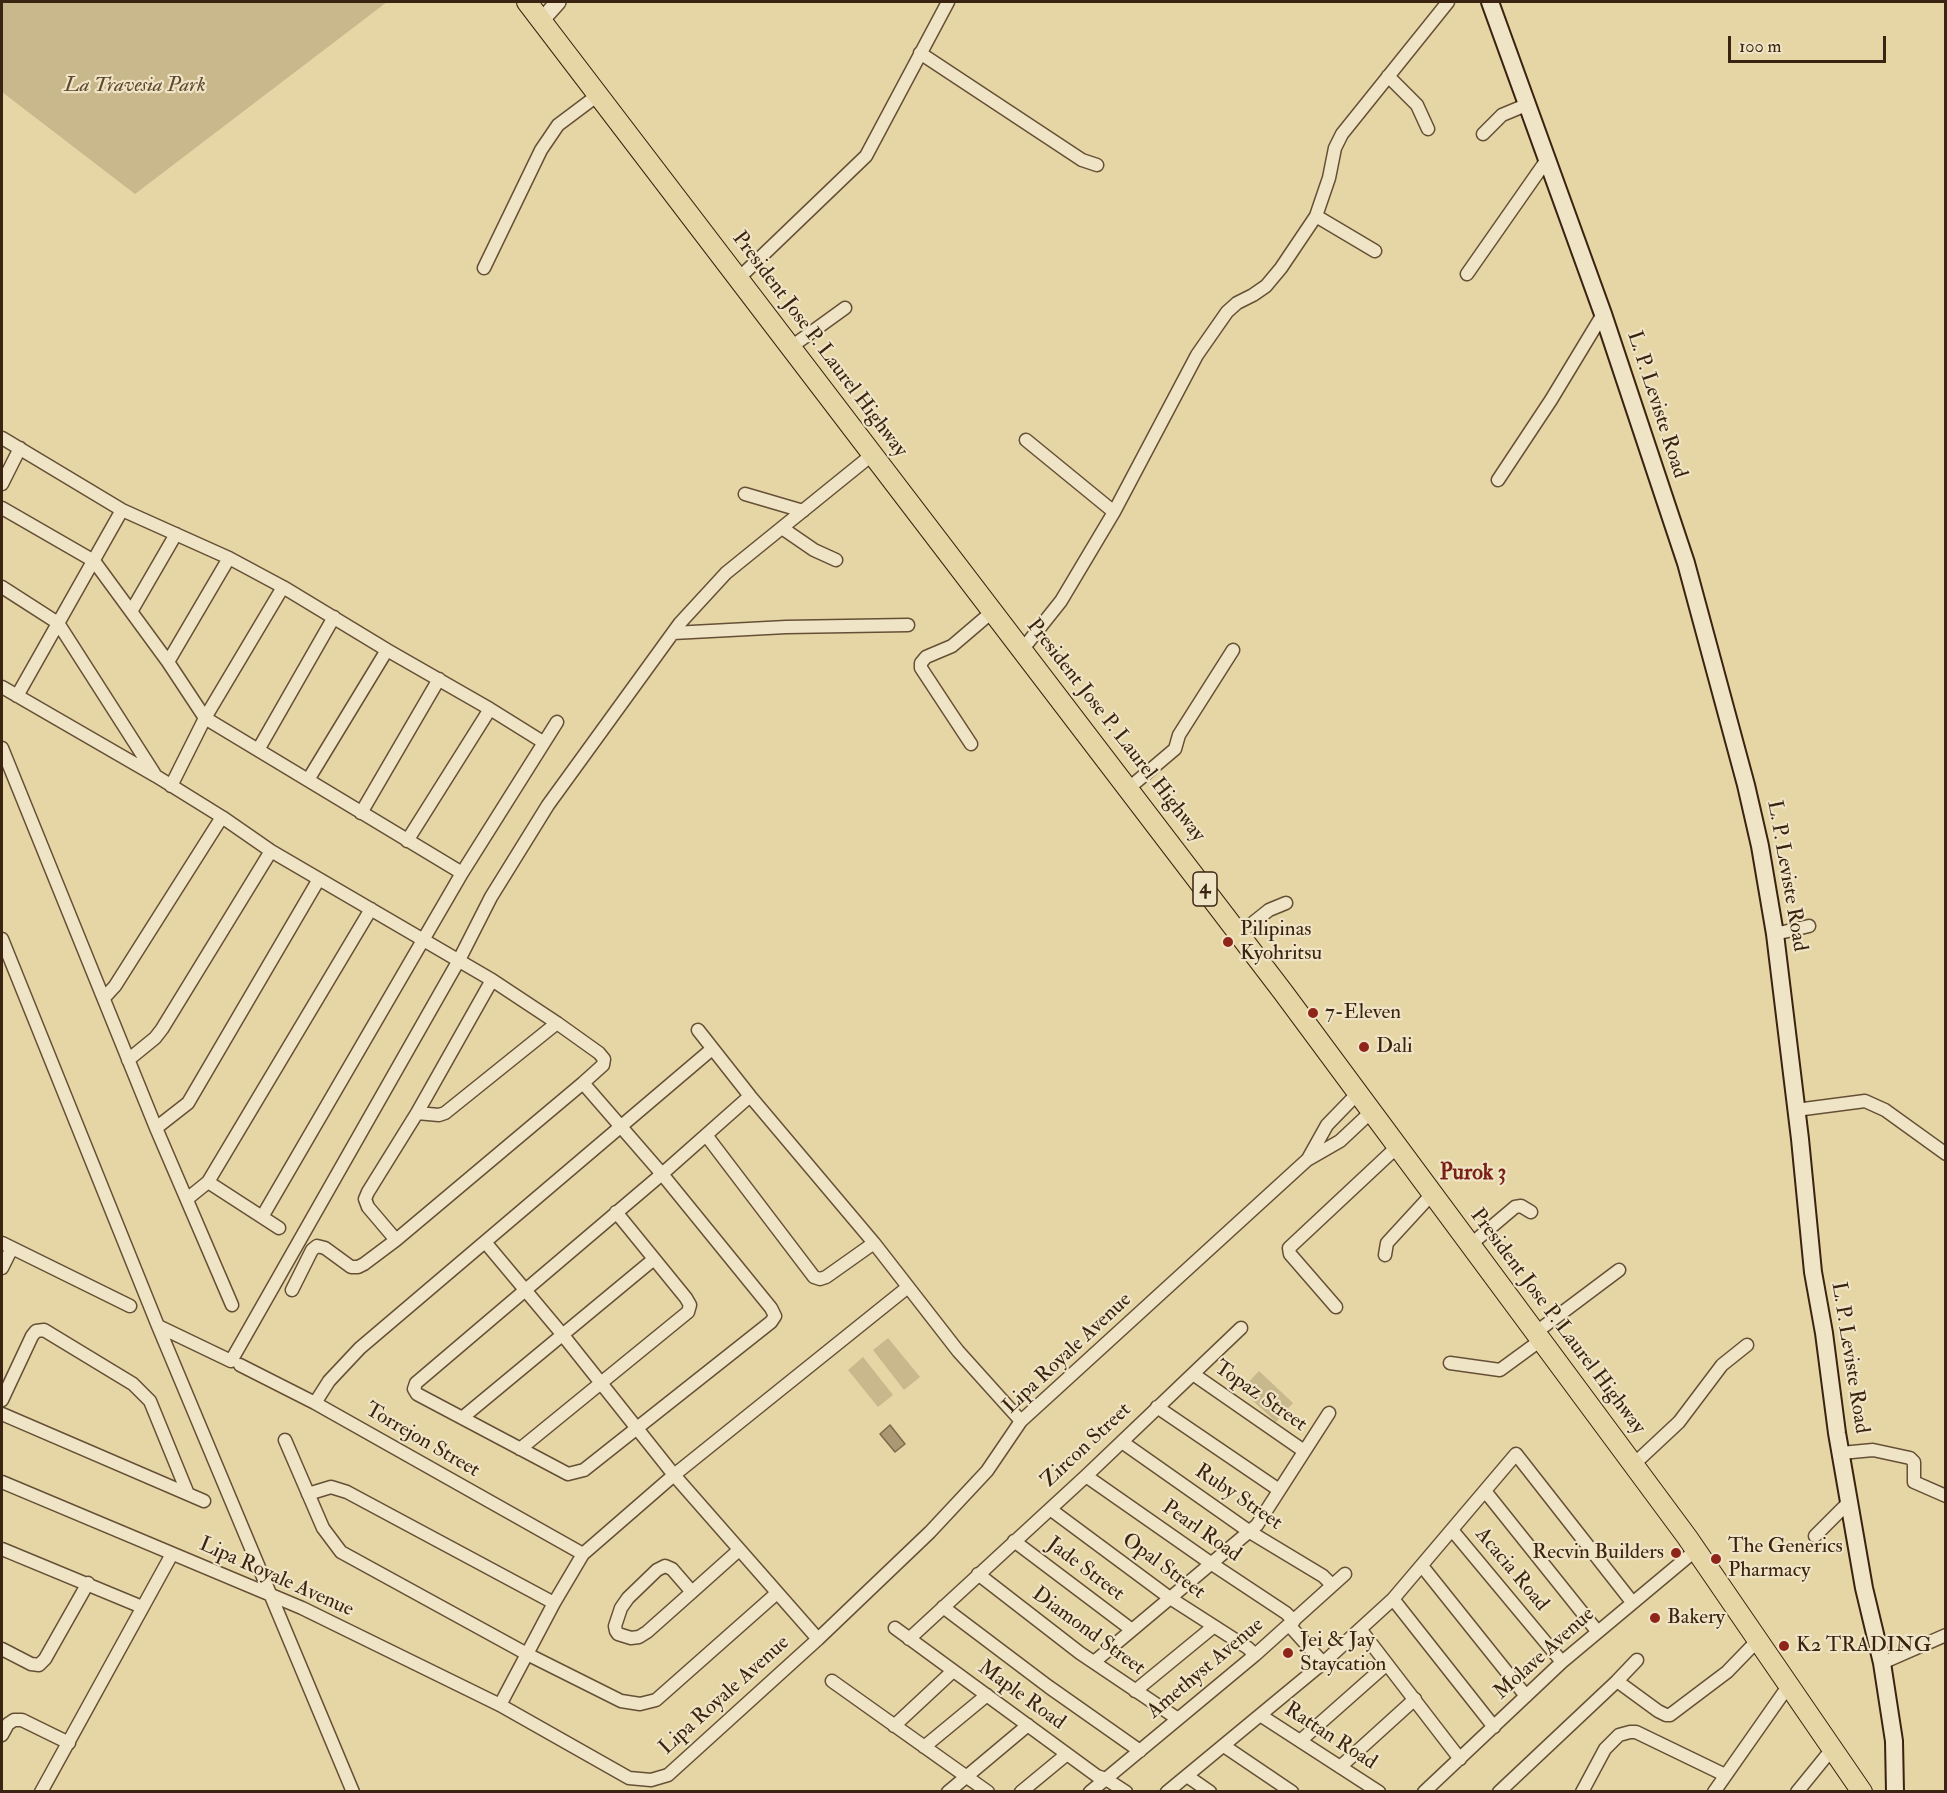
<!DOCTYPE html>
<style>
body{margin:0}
#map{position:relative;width:1947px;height:1793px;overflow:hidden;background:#e6d6a6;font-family:"IM FELL Double Pica",serif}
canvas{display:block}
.frame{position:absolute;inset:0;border:3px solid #3a2310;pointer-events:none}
.scale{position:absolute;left:1728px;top:36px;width:158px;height:27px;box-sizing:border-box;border:3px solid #3a2310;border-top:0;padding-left:8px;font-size:18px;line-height:21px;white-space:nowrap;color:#3a2310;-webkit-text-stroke:4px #efe4c5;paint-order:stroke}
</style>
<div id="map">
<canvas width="1947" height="1793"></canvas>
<div class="frame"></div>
<div class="scale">100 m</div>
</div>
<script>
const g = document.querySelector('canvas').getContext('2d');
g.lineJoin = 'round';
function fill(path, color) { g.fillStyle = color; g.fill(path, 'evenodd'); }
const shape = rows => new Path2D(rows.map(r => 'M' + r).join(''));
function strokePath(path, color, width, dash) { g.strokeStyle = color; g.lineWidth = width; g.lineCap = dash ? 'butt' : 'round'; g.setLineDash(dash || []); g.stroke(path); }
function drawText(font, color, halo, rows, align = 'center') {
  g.font = font + ' "IM FELL Double Pica",serif'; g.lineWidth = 4.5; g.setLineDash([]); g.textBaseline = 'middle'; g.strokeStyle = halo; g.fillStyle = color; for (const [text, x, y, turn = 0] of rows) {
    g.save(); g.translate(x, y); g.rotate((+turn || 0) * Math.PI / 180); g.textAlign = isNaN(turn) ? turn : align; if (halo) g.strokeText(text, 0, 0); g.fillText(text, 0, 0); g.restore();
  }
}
const green = shape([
 [2,2,387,2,135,194,2,92],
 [888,1338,920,1377,904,1390,873,1350],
 [863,1357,893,1395,878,1407,848,1370],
 [1259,1371,1293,1403,1276,1422,1241,1390]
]);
const water = shape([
 [890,1425,905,1444,895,1452,880,1434,890,1425]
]);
const minor = shape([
 [920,53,1082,160,1097,165],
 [1388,76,1417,105,1428,129],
 [1483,134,1502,115,1526,105],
 [1316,216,1329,178,1335,148,1342,134,1448,2],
 [484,268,541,150,558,125,598,95],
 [1467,274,1546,161],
 [739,278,866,156,948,2],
 [791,347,845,308],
 [2,438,122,510,229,558,283,587,387,650,490,709,543,742],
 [1498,480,1551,400,1603,314],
 [2,484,20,448],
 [745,494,803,511],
 [2,508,94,561,168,662,205,718,462,873],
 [1114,512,1197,355,1227,312,1237,303,1253,295,1266,286,1281,268,1316,216,1375,251],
 [782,528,814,550,836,560],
 [2,587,58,623,154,773],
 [132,610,176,534],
 [673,633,786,627,908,625],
 [1022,650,1061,601,1114,512,1026,440],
 [168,662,229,558],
 [2,687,156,776,222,817,271,851,492,980,557,1023,599,1053,604,1059,603,1065,583,1083,396,1240,364,1264,358,1267,351,1267,325,1248,317,1246,312,1250,292,1290],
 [17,696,122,510],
 [971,744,921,668,921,663,926,657,952,646,993,611],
 [2,748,156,1128,232,1305],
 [258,750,334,617],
 [308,780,387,650],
 [171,786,205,718,283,587],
 [1129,788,1175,749,1179,735,1233,650],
 [361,813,439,679],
 [407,841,490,709],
 [1239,934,1269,910,1286,903],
 [1775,934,1809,926],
 [2,939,158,1326,353,1792],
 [104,998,115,986,222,817],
 [698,1030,750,1096,874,1243,958,1351,1021,1421],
 [128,1060,155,1038,162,1029,271,851],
 [583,1083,662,1174,771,1308,775,1316,771,1322,584,1470,568,1474,417,1394,414,1389,416,1383,662,1174,750,1096],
 [1796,1110,1865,1101,1885,1110,1946,1154],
 [417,1113,439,1115,445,1113,557,1023],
 [156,1128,188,1103,319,879],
 [706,1135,814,1277,820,1279,826,1277,874,1243],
 [1308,1159,1327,1125,1357,1094],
 [208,1182,279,1228],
 [187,1199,208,1182,371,909],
 [262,1217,462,873,557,722],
 [396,1240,368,1207,365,1199,368,1192,417,1113,492,980],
 [485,1242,562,1334,674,1475,818,1639],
 [2,1243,130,1306],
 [1470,1245,1515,1207,1521,1206,1531,1212],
 [1385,1255,1387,1243,1432,1194],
 [2,1268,12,1248],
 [1336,1307,1290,1254,1289,1248,1397,1147],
 [158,1326,231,1361,459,960,491,897,548,805,680,623,726,573,873,454],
 [1535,1333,1619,1270],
 [1450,1363,1500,1370,1541,1340],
 [240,1365,315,1403,583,1554],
 [1193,1374,1304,1451],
 [2,1400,32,1336,36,1331,44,1330,133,1384,150,1401,188,1494],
 [315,1403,329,1381,360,1348,712,1049],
 [1157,1407,1279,1490],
 [2,1414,204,1501],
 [462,1418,654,1259],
 [285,1440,323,1528,341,1552,527,1654,621,1701,640,1704,656,1700,777,1593],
 [1122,1442,1250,1532,1323,1576,1332,1585],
 [520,1449,688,1312,690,1305,686,1298,616,1212],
 [1841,1453,1873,1450,1910,1458,1914,1462,1914,1482,1946,1496],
 [1633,1465,1679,1422,1722,1365,1747,1345],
 [1086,1476,1212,1564,1286,1613,1294,1621],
 [2,1482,302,1608,500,1705,629,1778,651,1780,668,1775,818,1639,930,1532,987,1471,1021,1421,1307,1160,1340,1141,1371,1112],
 [1485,1491,1597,1631],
 [308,1494,331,1487,347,1492,554,1603],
 [1050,1509,1170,1598,1248,1648,1255,1655],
 [1452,1530,1562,1662],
 [1815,1536,1850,1501],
 [1014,1541,1132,1630],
 [2,1549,142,1607],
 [1422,1566,1526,1696],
 [978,1574,1080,1653,1178,1719],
 [692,1592,672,1569,665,1566,657,1570,628,1598,621,1608,615,1626,616,1631,618,1634,631,1638,639,1637,647,1632,692,1592,739,1550],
 [1393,1599,1494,1727],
 [943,1607,1049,1687,1140,1751],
 [1289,1625,1323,1663],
 [895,1628,1097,1776,1106,1779,1126,1792],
 [1360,1629,1460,1759],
 [909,1639,1086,1476,1241,1328],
 [2,1649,31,1664,39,1665,45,1659,88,1583],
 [1094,1662,1257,1525,1329,1413],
 [1882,1663,1946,1635],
 [832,1681,988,1792],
 [1617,1681,1658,1711,1666,1715,1670,1715,1727,1672,1758,1640],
 [1135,1691,1213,1627],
 [500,1705,554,1603,583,1554,674,1475,908,1287],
 [1260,1715,1379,1792],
 [894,1726,953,1671],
 [2,1735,8,1724,14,1720,22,1720,69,1743],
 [1300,1741,1387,1664],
 [1224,1746,1292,1792],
 [924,1747,987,1695],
 [1340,1767,1415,1699],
 [1187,1776,1210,1792],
 [41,1792,172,1554],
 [948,1792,1028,1725],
 [1021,1792,1067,1754],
 [1090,1792,1255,1655,1345,1574],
 [1167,1792,1323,1663,1393,1599,1516,1454,1632,1602],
 [1424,1792,1562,1662,1696,1550],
 [1499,1792,1617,1681,1637,1660],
 [1582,1792,1605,1749,1619,1735,1630,1732,1636,1732,1725,1775],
 [1714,1792,1789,1685],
 [1797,1792,1832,1749]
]);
const tertiary = shape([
 [541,21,558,2]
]);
const secondary = shape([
 [1490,2,1603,314,1686,563,1746,785,1760,846,1775,934,1800,1139,1813,1272,1824,1333,1837,1433,1864,1588,1882,1663,1894,1741,1895,1792]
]);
const trunk = shape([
 [527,2,1283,992,1687,1537,1862,1792]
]);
const markers = [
 [1228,942,6,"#8f2418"],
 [1313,1013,6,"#8f2418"],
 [1364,1047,6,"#8f2418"],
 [1676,1553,6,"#8f2418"],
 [1716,1559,6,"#8f2418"],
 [1655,1618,6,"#8f2418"],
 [1784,1646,6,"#8f2418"],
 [1288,1653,6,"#8f2418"]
];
const shields = [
 [1205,889,24]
];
const shieldNames = [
 ["4",1205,889]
];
const parkNames = [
 ["La Travesia Park",135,86]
];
const streetNames = [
 ["President Jose P. Laurel Highway",819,345,53],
 ["L. P. Leviste Road",1656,405,72],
 ["President Jose P. Laurel Highway",1115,731,52],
 ["L. P. Leviste Road",1786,876,80],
 ["President Jose P. Laurel Highway",1557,1322,53],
 ["Lipa Royale Avenue",1068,1354,-43],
 ["L. P. Leviste Road",1849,1358,81],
 ["Topaz Street",1260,1397,35],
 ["Torrejon Street",422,1441,30],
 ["Zircon Street",1087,1446,-43],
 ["Ruby Street",1238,1498,34],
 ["Pearl Road",1201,1532,35],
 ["Opal Street",1163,1567,36],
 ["Jade Street",1085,1570,37],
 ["Acacia Road",1511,1570,50],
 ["Lipa Royale Avenue",276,1578,24],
 ["Diamond Street",1088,1632,36],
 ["Molave Avenue",1545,1654,-42],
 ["Amethyst Avenue",1206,1669,-40],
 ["Lipa Royale Avenue",725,1696,-42],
 ["Maple Road",1021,1696,36],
 ["Rattan Road",1330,1737,33]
];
const poiNames = [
 ["Pilipinas",1240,930],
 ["Kyohritsu",1240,954],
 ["7-Eleven",1325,1013],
 ["Dali",1376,1047],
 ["The Generics",1728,1547],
 ["Pharmacy",1728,1571],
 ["Recvin Builders",1664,1553,"right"],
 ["Bakery",1667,1618],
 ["Jei & Jay",1300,1641],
 ["Staycation",1300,1665],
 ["K2 TRADING",1796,1646]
];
const neighbourhoodNames = [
 ["Purok 3",1473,1174]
];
fill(green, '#c9b88c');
fill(water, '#ac9973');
strokePath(water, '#7e6a4b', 1.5);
strokePath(minor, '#655036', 15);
strokePath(tertiary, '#655036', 18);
strokePath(secondary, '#3a2310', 20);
strokePath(trunk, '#3a2310', 22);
strokePath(minor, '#efe4c5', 12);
strokePath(tertiary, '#efe4c5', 15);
strokePath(secondary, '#efe4c5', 16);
strokePath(trunk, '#e6d6a6', 20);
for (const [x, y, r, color] of markers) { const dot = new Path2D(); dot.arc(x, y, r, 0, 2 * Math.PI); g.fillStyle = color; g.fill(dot); strokePath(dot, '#efe4c5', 2); }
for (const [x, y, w] of shields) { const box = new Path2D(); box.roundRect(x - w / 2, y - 17, w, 34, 4.5); g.fillStyle = '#efe4c5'; g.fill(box); strokePath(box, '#3a2310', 1.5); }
drawText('bold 20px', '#3a2310', null, shieldNames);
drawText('italic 21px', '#5e482f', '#efe4c5', parkNames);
drawText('21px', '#3a2310', '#efe4c5', streetNames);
drawText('21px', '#3a2310', '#efe4c5', poiNames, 'left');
drawText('bold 22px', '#7a1f14', '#efe4c5', neighbourhoodNames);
</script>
